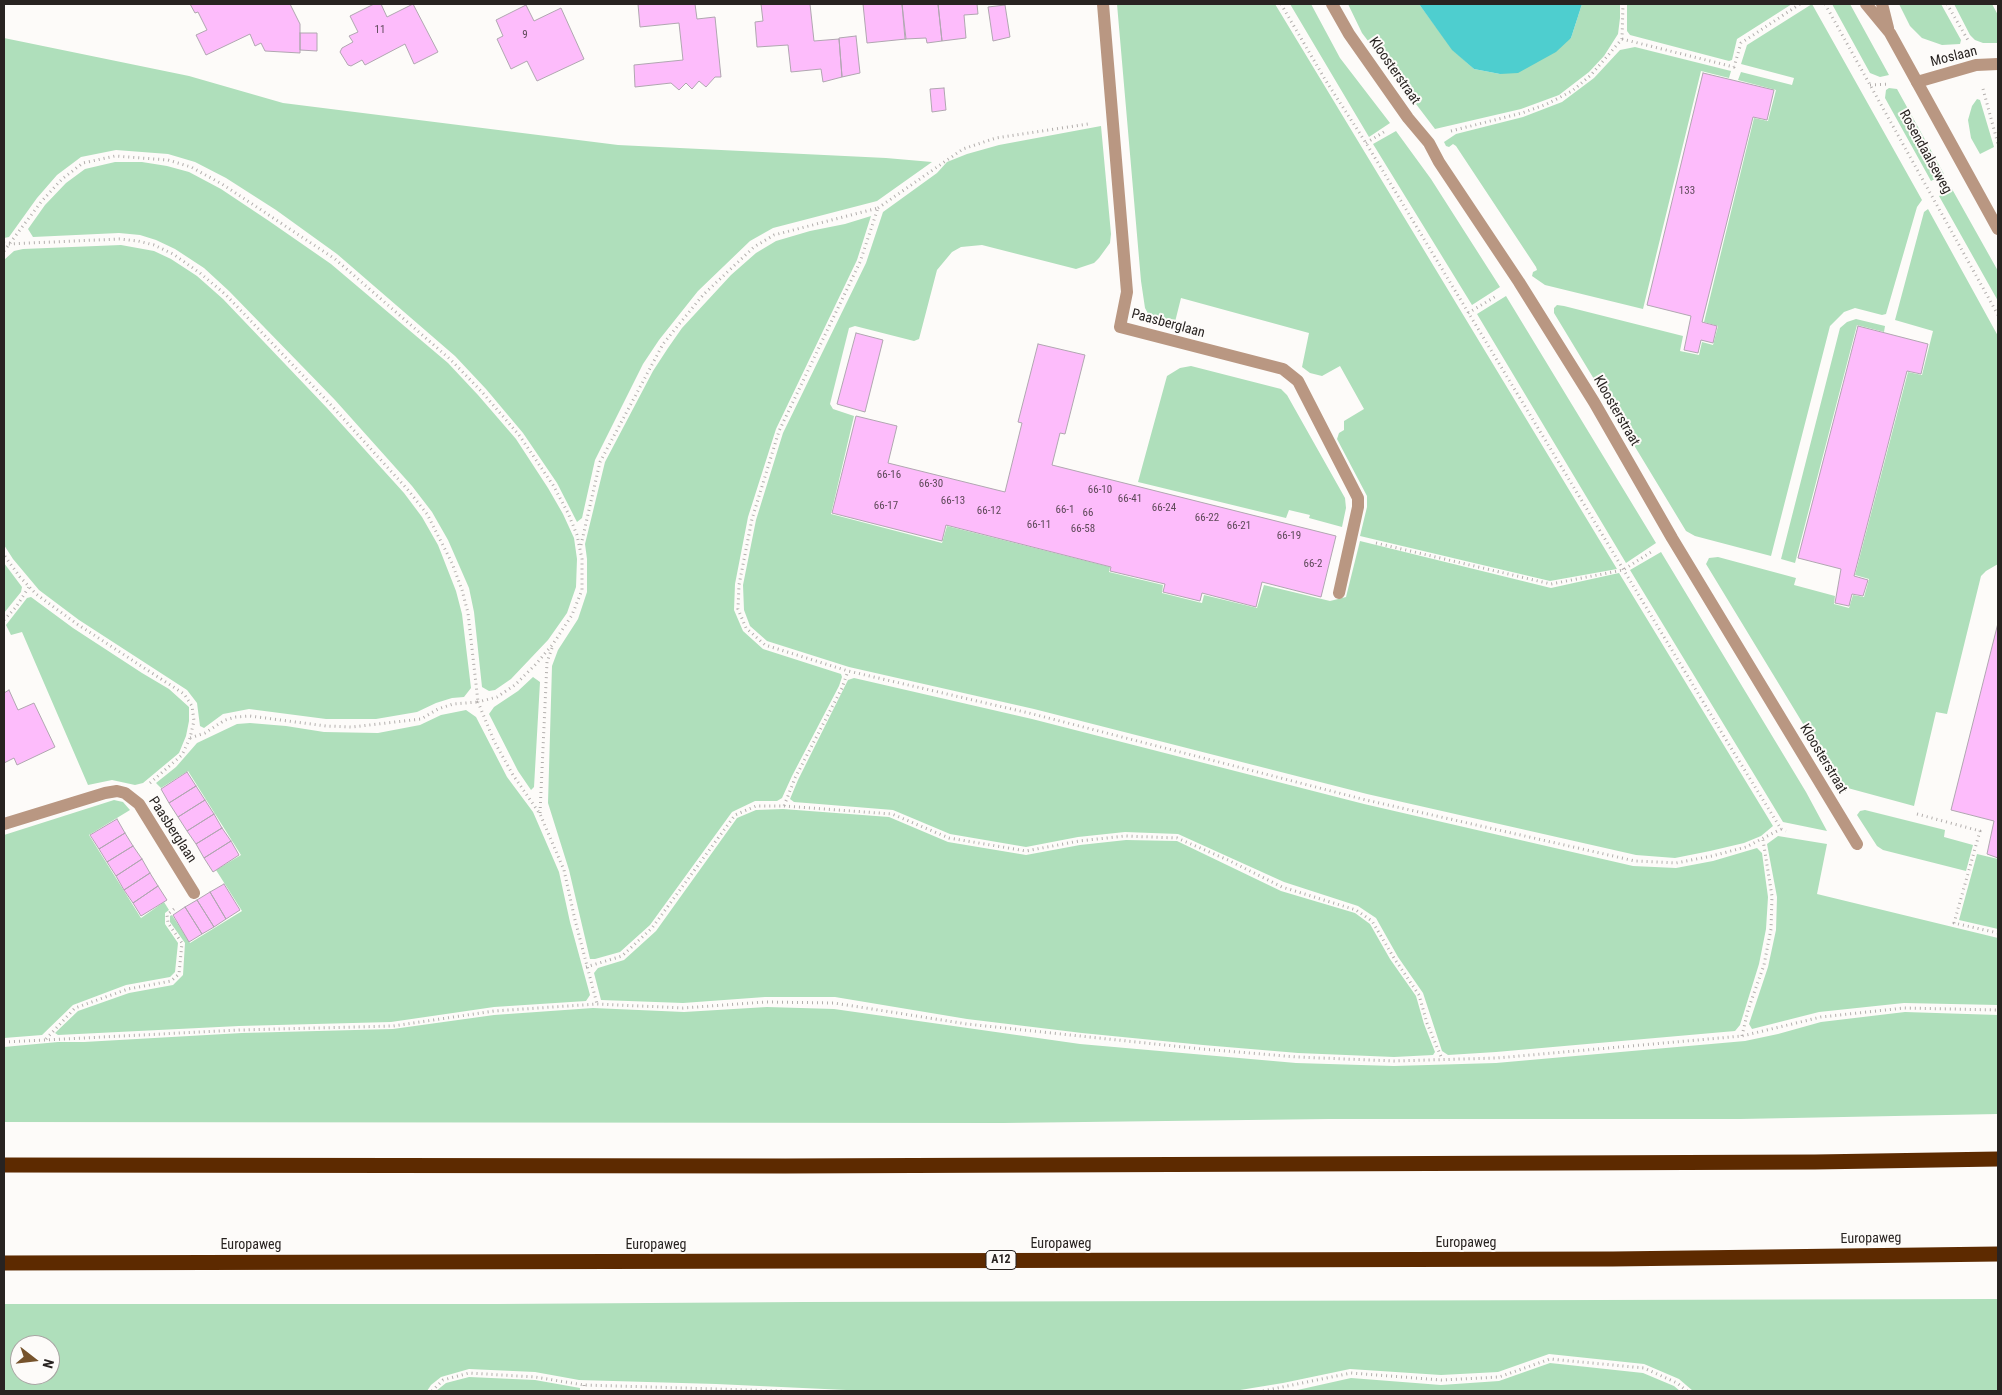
<!DOCTYPE html>
<style>
body{margin:0}
#map{position:relative;width:2002px;height:1395px;overflow:hidden;background:#fdfbf9;font-family:"Roboto Condensed",sans-serif}
canvas{display:block}
.frame{position:absolute;inset:0;border:5px solid #282321;pointer-events:none}
.north{position:absolute;left:10px;top:1335px;width:50px;height:50px;box-sizing:border-box;background:#fdfbf9;border:1px solid #a8a5a3;border-radius:50%;rotate:106deg;font-size:14px;font-weight:700;line-height:20px;text-align:center;color:#282321}
.north::after{content:'';display:block;margin:auto;width:18px;height:22px;background:#76532c;clip-path:polygon(50% 0,100% 100%,50% 72%,0 100%)}
</style>
<div id="map">
<canvas width="2002" height="1395"></canvas>
<div class="frame"></div>
<div class="north">N</div>
</div>
<script>
const g = document.querySelector('canvas').getContext('2d');
g.lineJoin = 'round';
function fill(path, color) { g.fillStyle = color; g.fill(path, 'evenodd'); }
const shape = rows => new Path2D(rows.map(r => 'M' + r).join(''));
function strokePath(path, color, width, dash) { g.strokeStyle = color; g.lineWidth = width; g.lineCap = dash ? 'butt' : 'round'; g.setLineDash(dash || []); g.stroke(path); }
function drawText(font, color, halo, rows, align = 'center') {
  g.font = font + ' "Roboto Condensed",sans-serif'; g.lineWidth = 4; g.setLineDash([]); g.textBaseline = 'middle'; g.strokeStyle = halo; g.fillStyle = color; for (const [text, x, y, turn = 0] of rows) {
    g.save(); g.translate(x, y); g.rotate((+turn || 0) * Math.PI / 180); g.textAlign = isNaN(turn) ? turn : align; if (halo) g.strokeText(text, 0, 0); g.fillText(text, 0, 0); g.restore();
  }
}
const green = shape([
 [1117,4,1275,4,1617,569,1550,581,1360,536,1367,507,1367,496,1337,439,1339,433,1344,430,1344,421,1364,409,1340,366,1322,376,1310,373,1302,367,1309,333,1181,298,1174,326,1169,328,1157,324,1151,319,1145,308,1141,281],
 [1290,4,1311,4,1340,58,1390,123,1369,137],
 [1348,4,1419,4,1453,50,1474,69,1500,74,1571,38,1582,4,1620,4,1620,18,1618,34,1604,56,1589,72,1559,95,1521,109,1435,129,1362,33],
 [1627,4,1792,4,1737,39,1732,60,1729,61,1630,35,1627,31],
 [1812,4,1922,200,1917,207,1886,314,1882,315,1855,308,1844,312,1830,326,1771,556,1695,536,1686,531,1554,313,1554,308,1557,305,1564,306,1683,336,1680,351,1699,355,1702,342,1713,345,1718,326,1704,322,1754,118,1768,121,1776,90,1738,80,1741,72,1792,85,1794,78,1741,64,1747,45],
 [1832,4,1850,4,1889,75,1880,77,1870,73],
 [1899,4,1941,4,1961,40,1960,44,1942,45,1922,38,1910,26],
 [1954,4,1992,4,1998,15,1998,43,1983,43,1975,40,1970,35],
 [4,38,189,76,283,103,618,145,886,158,932,162,877,201,773,228,750,241,698,291,659,340,643,364,595,460,582,518,577,522,557,483,523,433,486,389,455,356,337,254,276,210,226,178,195,162,168,154,116,150,81,157,57,175,37,198,9,237,4,238],
 [1635,47,1731,71,1729,78,1701,71,1643,309,1545,285,1532,276,1533,272,1537,270,1536,267,1456,146,1453,144,1449,147,1446,146,1444,142,1456,134,1523,117,1562,102,1594,78,1620,50],
 [1889,88,1897,89,1944,174,1931,181,1885,98,1886,90],
 [1977,99,1980,100,1994,147,1980,154,1971,138,1968,120,1972,106],
 [1101,126,1111,234,1110,243,1099,258,1094,263,1076,269,982,245,961,247,952,252,937,270,919,339,914,341,855,326,849,328,830,404,833,409,854,416,831,514,942,543,947,526,1110,567,1109,572,1163,585,1162,593,1202,603,1204,595,1257,608,1264,585,1330,601,1346,597,1360,541,1551,588,1619,573,1773,826,1761,836,1744,843,1710,851,1675,858,1636,855,1367,794,1034,709,849,667,767,641,750,626,744,610,743,585,756,520,783,433,866,263,883,212,937,173,947,162,967,154,999,145],
 [1396,131,1431,179,1500,287,1472,305,1373,144],
 [115,162,142,162,167,166,189,172,221,189,269,221,331,264,448,363,478,395,516,439,548,488,563,514,574,538,577,559,576,587,567,613,548,640,511,679,495,690,489,691,482,687,474,612,469,588,448,540,432,512,412,486,335,400,229,291,204,268,175,249,156,240,140,235,119,233,33,237,28,229,45,205,66,183,85,169],
 [1952,189,1998,271,1998,301,1939,196],
 [1928,209,1998,336,1998,564,1986,571,1981,576,1947,714,1936,712,1914,806,1855,790,1844,787,1839,783,1706,564,1709,558,1718,557,1796,578,1794,585,1835,596,1834,604,1849,608,1853,595,1864,597,1869,579,1855,575,1908,372,1922,375,1933,331,1895,320,1924,212],
 [871,216,857,260,776,429,748,517,735,584,734,610,743,631,763,649,841,674,842,677,839,686,792,776,782,798,777,801,755,801,732,812,650,925,620,952,595,959,590,959,569,870,548,803,552,666,558,650,578,619,587,592,587,559,585,544,605,462,653,371,668,348,682,328,731,275,756,253,776,241,810,231,845,224],
 [121,245,154,251,171,259,197,276,223,299,327,408,404,493,422,517,438,545,456,591,462,614,471,688,464,697,452,698,436,703,417,712,376,719,326,719,249,709,223,714,204,728,200,726,197,703,187,690,79,620,39,590,13,559,4,545,4,260,14,251,23,249],
 [1506,296,1656,543,1626,563,1477,314],
 [1856,319,1885,326,1884,332,1857,325,1795,563,1781,559,1840,328,1847,322],
 [1191,366,1281,389,1287,395,1345,498,1346,508,1342,527,1309,518,1310,515,1289,510,1286,518,1138,482,1167,376,1180,368],
 [1661,552,1806,792,1827,831,1783,822,1630,570],
 [4,563,22,587,21,592,4,613],
 [31,597,73,628,142,673,169,689,189,707,189,721,186,736,179,753,143,783,135,785,112,780,88,785,22,632,11,635,6,625,27,598],
 [533,677,540,682,534,787,531,790,518,771,489,714,494,707,518,691],
 [854,678,1032,719,1364,804,1633,866,1676,868,1713,861,1757,848,1762,853,1768,897,1766,929,1759,964,1740,1025,1735,1031,1496,1052,1448,1055,1442,1051,1423,993,1398,957,1376,918,1358,906,1284,882,1178,834,1125,832,1078,837,1026,847,950,834,893,810,794,802,790,799,798,780,848,680],
 [466,710,476,717,507,777,533,812,559,872,570,922,590,995,586,1001,494,1007,391,1022,239,1026,58,1035,55,1033,78,1011,129,993,173,985,183,975,185,943,170,922,170,916,172,915,190,943,242,911,216,870,241,855,188,771,161,788,156,783,176,767,197,743,237,724,250,723,286,726,324,732,378,733,420,725,441,715],
 [114,800,123,802,130,810,89,835,141,918,164,902,169,910,165,913,165,924,178,943,175,972,170,977,126,985,73,1005,42,1035,4,1038,4,835],
 [783,809,889,817,948,842,1026,855,1080,845,1126,840,1177,841,1281,891,1355,913,1370,924,1390,959,1416,996,1424,1024,1435,1052,1433,1055,1394,1057,1298,1053,1203,1045,1082,1033,967,1019,835,997,765,997,683,1003,601,1000,594,973,598,968,624,960,656,931,737,818,756,810],
 [1865,810,1945,830,1944,837,1973,845,1966,871,1883,850,1877,846,1857,815,1860,811],
 [1778,836,1827,844,1817,894,1998,938,1998,1005,1904,1003,1819,1012,1752,1029,1749,1024,1768,967,1776,930,1777,897,1767,844],
 [1977,854,1998,859,1998,929,1959,920],
 [767,1007,834,1009,1080,1044,1296,1063,1394,1066,1496,1063,1745,1041,1778,1034,1821,1022,1905,1012,1998,1015,1998,1114,1740,1119,1329,1119,1003,1123,4,1122,4,1047,58,1042,84,1042,242,1033,393,1029,494,1015,593,1008,684,1012],
 [1998,1299,1998,1391,1693,1391,1679,1379,1644,1364,1549,1354,1498,1372,1441,1375,1350,1369,1283,1383,1234,1391,868,1391,716,1384,579,1380,535,1372,469,1369,441,1377,431,1385,427,1391,4,1391,4,1304,497,1304,804,1302],
 [20,1345,50,1345,50,1375,20,1375],
 [1550,1363,1643,1373,1674,1386,1680,1391,1293,1391,1351,1378,1441,1385,1499,1381],
 [469,1377,535,1380,580,1388,580,1391,436,1391,446,1383]
]);
const water = shape([
 [1419,4,1582,4,1571,38,1556,52,1518,73,1500,74,1474,69,1452,50]
]);
const building = shape([
 [190,4,290,4,300,24,300,53,265,51,261,43,255,46,250,34,206,55,196,35,207,30,198,12,195,13,190,4],
 [374,4,381,4,387,17,413,4,438,52,414,64,405,44,365,65,362,60,351,66,348,65,340,52,342,48,353,42,349,36,358,32,350,16,374,4],
 [638,4,695,4,697,19,715,17,721,77,715,77,706,87,699,81,692,89,686,83,679,90,671,83,635,87,634,65,683,60,679,23,640,27,638,4],
 [761,4,810,4,814,41,839,39,842,77,823,82,821,69,791,72,788,45,757,47,755,22,763,21,761,4],
 [863,4,902,4,906,39,867,43,863,4],
 [902,4,938,4,942,41,927,43,926,38,905,39,902,4],
 [938,4,977,4,978,14,964,15,966,38,942,41,938,4],
 [526,5,534,21,561,8,584,59,537,81,527,61,511,69,497,39,503,36,496,20,526,5],
 [1005,5,1010,37,993,41,988,7,1005,5],
 [300,33,317,33,317,51,300,50,300,33],
 [856,36,860,73,842,77,839,38,856,36],
 [1703,73,1774,90,1767,120,1753,117,1702,322,1717,326,1713,343,1701,340,1698,353,1684,350,1691,316,1647,305,1703,73],
 [944,88,946,110,932,112,930,89,944,88],
 [1858,326,1928,344,1921,374,1907,371,1854,576,1868,580,1863,596,1852,594,1849,606,1835,603,1841,569,1798,558,1858,326],
 [856,333,883,340,865,412,837,404,856,333],
 [1038,344,1085,355,1065,434,1060,433,1052,465,1336,536,1321,597,1262,582,1256,607,1202,593,1200,601,1163,592,1165,584,1110,571,1111,567,946,525,942,541,832,513,856,416,897,426,888,463,1005,492,1022,423,1018,422,1038,344],
 [1998,623,1998,858,1987,854,1994,821,1951,810,1998,623],
 [9,690,18,710,34,703,55,747,17,765,14,758,4,763,4,693,9,690],
 [187,772,196,786,169,803,161,789,187,772],
 [196,786,205,800,178,817,169,803,196,786],
 [205,800,214,814,187,831,178,817,205,800],
 [214,814,222,828,196,844,187,831,214,814],
 [117,819,125,833,99,849,90,835,117,819],
 [222,828,231,841,204,858,196,844,222,828],
 [125,833,133,846,107,862,99,849,125,833],
 [231,841,239,855,213,872,204,858,231,841],
 [133,846,142,859,116,876,107,862,133,846],
 [142,859,150,873,124,890,116,876,142,859],
 [150,873,158,886,133,903,124,890,150,873],
 [224,884,240,910,226,919,210,892,224,884],
 [158,886,167,900,141,916,133,903,158,886],
 [210,892,226,919,214,927,197,900,210,892],
 [197,900,214,927,202,934,185,907,197,900],
 [185,907,202,934,189,942,173,915,185,907]
]);
const path = shape([
 [1281,4,1326,81,1366,143,1731,748,1781,829,1786,831],
 [1825,4,1998,315],
 [1947,4,1969,42],
 [1622,39,1734,67,1741,43,1800,4],
 [1870,85,1890,84],
 [1983,89,1998,144],
 [1451,131,1522,113,1547,104,1572,91,1591,75,1622,39,1623,4],
 [1366,143,1387,130],
 [878,208,963,149,996,138,1088,124],
 [4,243,8,244,119,239,138,241,154,245,173,254,200,273,226,295,331,405,408,490,427,514,452,563,462,590,468,613,478,702,453,704,438,709,421,719,352,727,326,726,250,716,236,717,225,720,205,733,190,738,194,721,192,706,184,694,77,624,36,594,20,577,4,555],
 [4,251,41,202,62,179,83,163,115,156,168,160,191,167,222,184,335,259,451,360,482,392,519,435,553,485,568,513,577,535,582,559,582,590,572,615,553,644,536,664,515,685,497,697,478,702,494,741,513,775,540,814,564,870,575,920,597,1004],
 [1468,313,1498,295],
 [1376,543,1551,584,1623,570,1651,552],
 [581,545,600,462,663,344,703,295,754,247,774,235,878,208,860,262,779,431,752,519,739,585,738,609,746,628,765,645,848,671,1033,714,1366,800,1635,861,1676,863,1712,856,1746,847,1781,829],
 [4,620,16,607,29,587],
 [150,783,182,755,190,738],
 [784,806,892,814,949,838,1026,851,1079,841,1125,836,1177,838,1228,860,1282,887,1356,910,1372,921,1394,958,1419,995,1427,1023,1442,1059],
 [540,813,547,662,552,648],
 [1917,814,1980,831,1954,923,1998,933],
 [586,967,622,956,652,928,735,815,756,806,784,806,795,778,842,688,848,671],
 [1742,1036,1748,1010,1764,965,1771,929,1772,896,1763,840],
 [46,1039,75,1008,128,989,171,981,179,974,182,943,168,923,167,915,174,909],
 [4,1042,240,1030,393,1026,494,1011,597,1004,683,1008,765,1002,834,1003,967,1024,1202,1049,1297,1057,1394,1061,1497,1058,1742,1036,1821,1017,1904,1008,1998,1010],
 [584,1385,584,1391],
 [432,1391,443,1380,469,1373,535,1377,584,1385,782,1391],
 [1263,1391,1351,1373,1441,1380,1499,1377,1550,1359,1644,1368,1677,1383,1687,1391]
]);
const minor = shape([
 [1103,4,1127,292,1120,327,1283,369,1298,381,1358,498,1358,507,1339,593],
 [1332,4,1349,34,1408,118,1429,143,1439,162,1519,282,1594,402,1672,538,1857,844],
 [1917,82,1976,65,1998,64],
 [4,824,105,793,117,791,125,793,139,804,194,893]
]);
const tertiary = shape([
 [1866,4,1890,33,1998,229],
 [1882,4,1888,28]
]);
const motorway = shape([
 [4,1165,785,1166,1815,1162,1998,1159],
 [4,1263,1613,1259,1998,1254]
]);
const numberNames = [
 ["11",380,30],
 ["9",525,35],
 ["133",1687,191],
 ["66-16",889,475],
 ["66-30",931,484],
 ["66-10",1100,490],
 ["66-41",1130,499],
 ["66-13",953,501],
 ["66-17",886,506],
 ["66-24",1164,508],
 ["66-1",1065,510],
 ["66-12",989,511],
 ["66",1088,513],
 ["66-22",1207,518],
 ["66-11",1039,525],
 ["66-21",1239,526],
 ["66-58",1083,529],
 ["66-19",1289,536],
 ["66-2",1313,564]
];
const shields = [
 [1001,1260,30]
];
const shieldNames = [
 ["A12",1001,1260]
];
const streetNames = [
 ["Moslaan",1954,57,-14],
 ["Kloosterstraat",1394,71,55],
 ["Rosendaalseweg",1925,152,61],
 ["Paasberglaan",1168,324,15],
 ["Kloosterstraat",1616,411,60],
 ["Kloosterstraat",1823,759,59],
 ["Paasberglaan",172,830,57],
 ["Europaweg",1871,1239,-1],
 ["Europaweg",1466,1243],
 ["Europaweg",1061,1244],
 ["Europaweg",251,1245],
 ["Europaweg",656,1245]
];
fill(green, '#afdfbb');
fill(water, '#4ececf');
fill(building, '#fdbcfb');
strokePath(building, '#b0a6b0', 1);
strokePath(path, '#b3afad', 3, [1, 4]);
strokePath(minor, '#b99782', 12);
strokePath(tertiary, '#b99782', 12);
strokePath(motorway, '#5d2a00', 15);
drawText('11px', '#5d4958', null, numberNames);
for (const [x, y, w] of shields) { const box = new Path2D(); box.roundRect(x - w / 2, y - 9.5, w, 19, 4); g.fillStyle = '#fdfbf9'; g.fill(box); strokePath(box, '#282321', 1); }
drawText('bold 12px', '#282321', null, shieldNames);
drawText('14px', '#282321', '#fdfbf9', streetNames);
</script>
